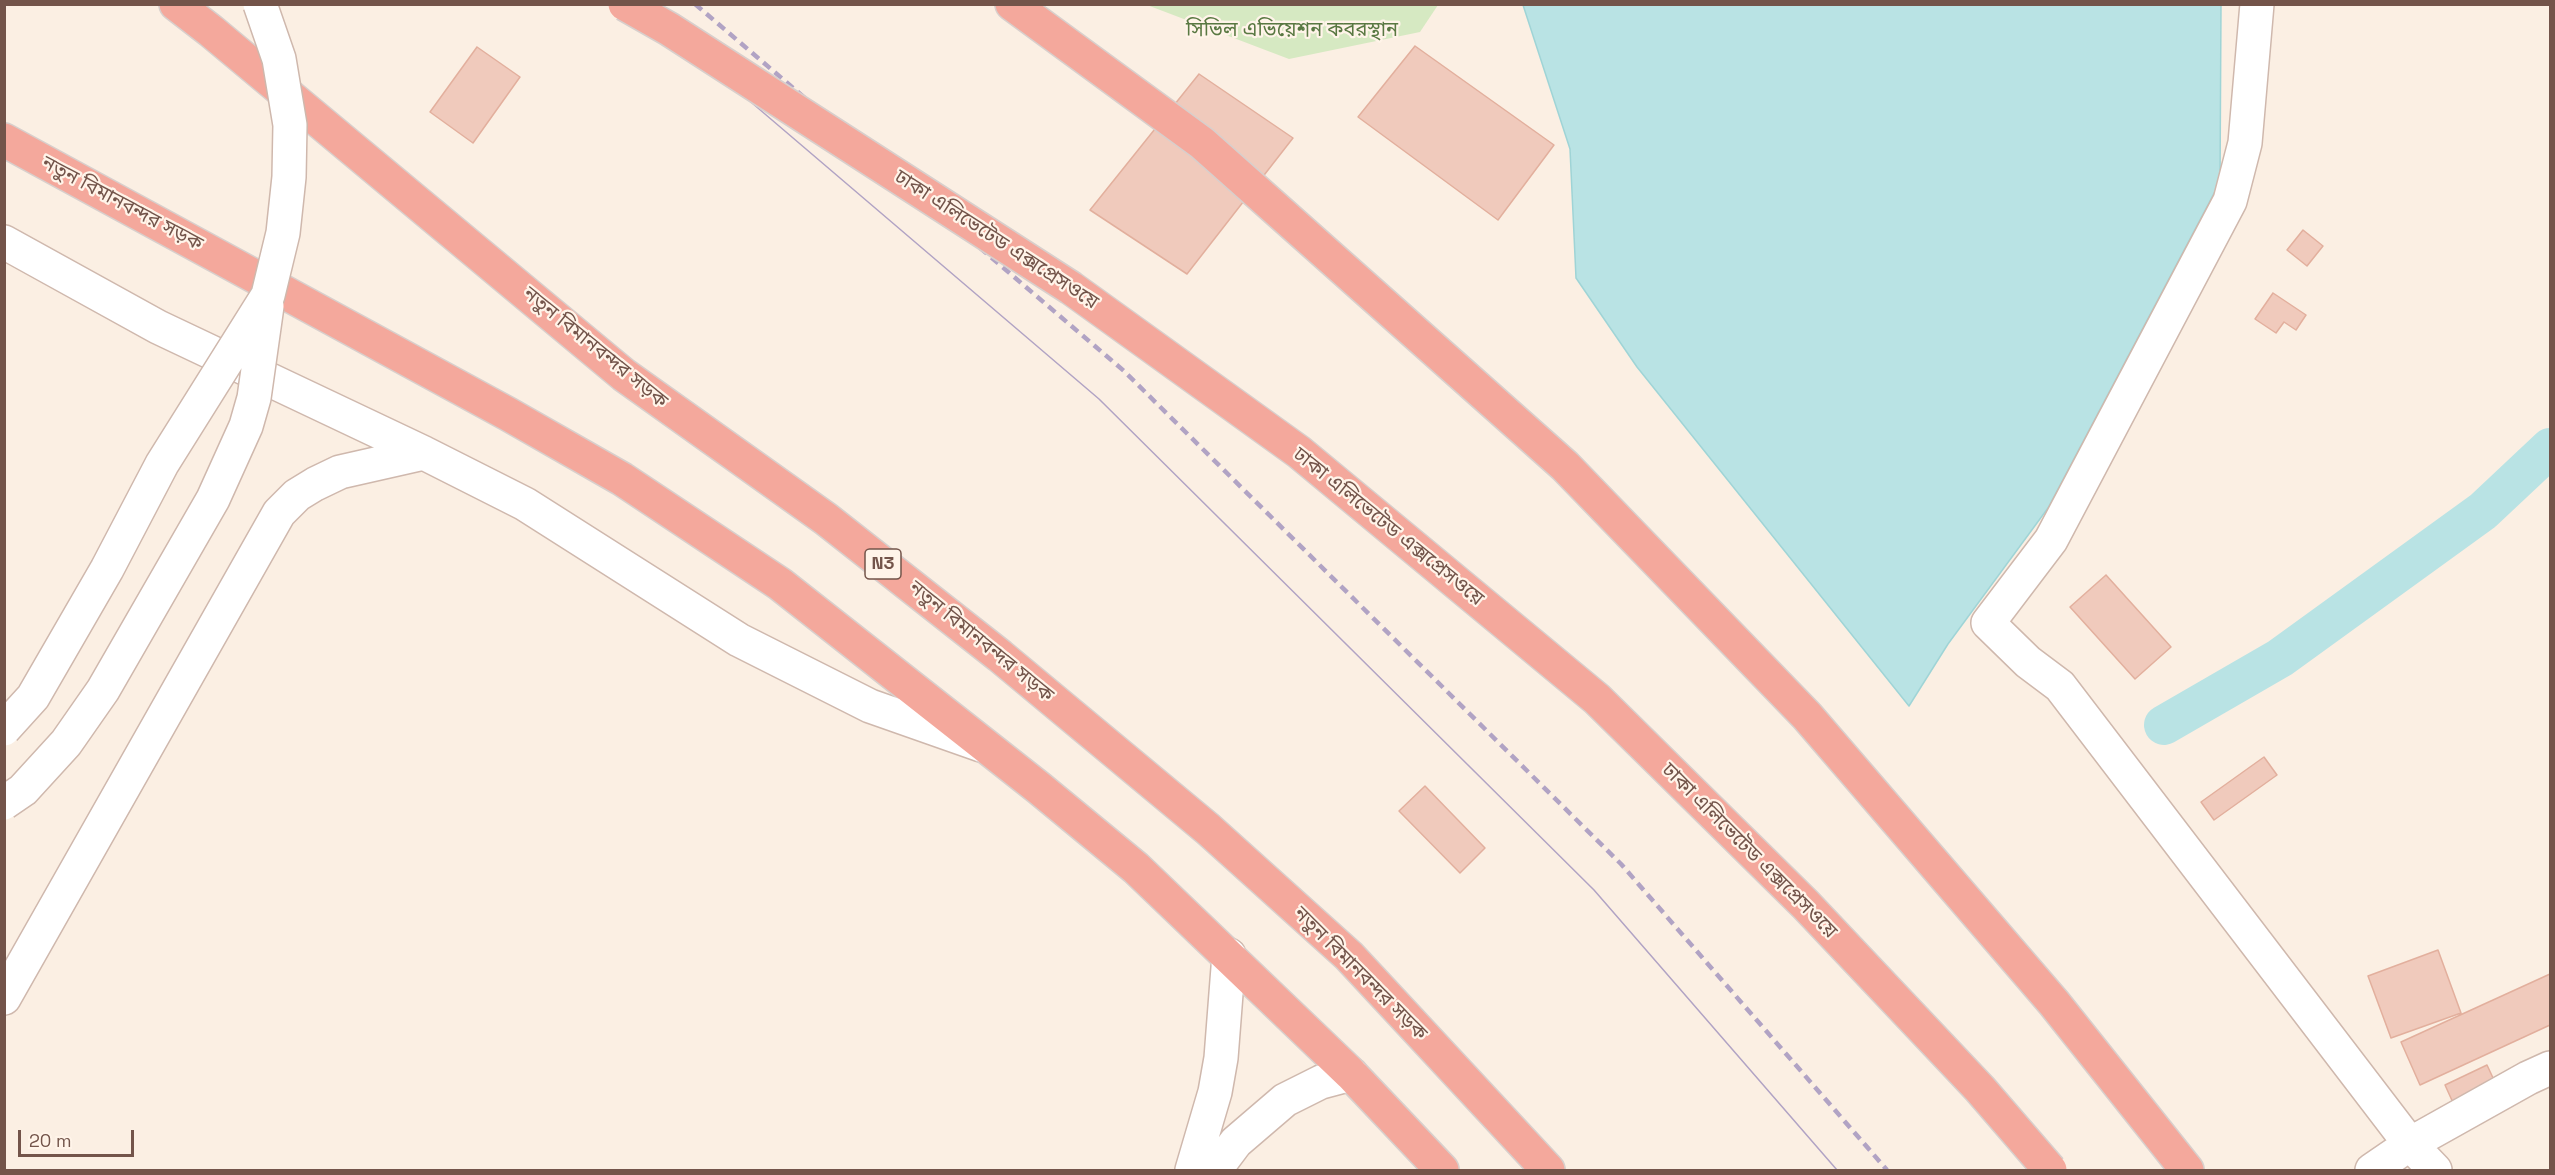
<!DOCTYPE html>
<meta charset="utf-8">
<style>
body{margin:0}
#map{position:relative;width:2555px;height:1175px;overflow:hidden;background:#fbefe3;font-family:"Space Grotesk",sans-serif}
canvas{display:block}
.frame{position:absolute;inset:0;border:6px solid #73544a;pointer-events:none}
.scale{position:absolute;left:18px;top:1130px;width:116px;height:27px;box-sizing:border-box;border:3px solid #73544a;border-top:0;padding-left:8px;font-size:18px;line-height:21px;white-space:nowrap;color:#73544a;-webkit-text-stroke:4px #fff4e9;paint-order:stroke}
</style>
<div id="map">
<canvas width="2555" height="1175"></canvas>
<div class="frame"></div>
<div class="scale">20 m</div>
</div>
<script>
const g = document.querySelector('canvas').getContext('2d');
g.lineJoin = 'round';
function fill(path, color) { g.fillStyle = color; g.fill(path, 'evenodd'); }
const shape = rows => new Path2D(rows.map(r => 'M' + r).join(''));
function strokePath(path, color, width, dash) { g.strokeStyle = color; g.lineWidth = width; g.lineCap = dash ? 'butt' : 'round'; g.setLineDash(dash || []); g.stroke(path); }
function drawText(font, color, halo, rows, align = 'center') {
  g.font = font + ' "Space Grotesk","Noto Sans Bengali",sans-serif'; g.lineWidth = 4.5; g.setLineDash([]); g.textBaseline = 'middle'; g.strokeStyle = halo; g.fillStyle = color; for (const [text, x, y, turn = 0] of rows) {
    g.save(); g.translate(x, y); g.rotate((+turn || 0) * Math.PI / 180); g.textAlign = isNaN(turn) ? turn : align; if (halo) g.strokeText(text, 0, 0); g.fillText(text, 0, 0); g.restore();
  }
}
const green = shape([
 [1147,5,1438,5,1420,32,1289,59]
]);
const water = shape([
 [1523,5,2221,5,2220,182,2048,508,1948,644,1909,706,1637,367,1576,278,1570,149,1523,5]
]);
const canal = shape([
 [2164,725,2280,658,2483,511,2550,448]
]);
const building = shape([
 [1415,46,1554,145,1498,220,1358,117,1415,46],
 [477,47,520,77,473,143,430,112,477,47],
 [1199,74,1293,138,1187,274,1090,210,1199,74],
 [2303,230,2323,246,2307,266,2287,250,2303,230],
 [2273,293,2306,315,2296,330,2284,322,2276,333,2255,319,2273,293],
 [2106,575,2171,647,2135,679,2070,607,2106,575],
 [2264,757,2277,775,2214,820,2201,802,2264,757],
 [1425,786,1485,848,1460,873,1399,811,1425,786],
 [2438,950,2461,1013,2391,1038,2368,976,2438,950],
 [2550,974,2550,1025,2420,1085,2401,1042,2550,974],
 [2487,1065,2507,1108,2464,1127,2445,1085,2487,1065]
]);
const minor = shape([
 [2257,4,2245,143,2230,201,2051,540,1988,623,2028,662,2060,686,2410,1144,2435,1170],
 [4,242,158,327,424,453,525,504,739,640,870,706,981,745],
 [4,998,279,513,297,495,315,484,340,472,424,453],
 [1192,1170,1215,1092,1221,1058,1229,955],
 [1215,1170,1236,1142,1285,1100,1321,1082,1351,1074],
 [2372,1170,2410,1144,2528,1078,2550,1068]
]);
const highway = shape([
 [176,4,211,31,624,375,826,519,1000,656,1208,829,1349,956,1548,1170],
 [1012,4,1202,143,1565,466,1807,716,2054,1003,2187,1170],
 [4,140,508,414,622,479,780,584,1039,788,1136,868,1351,1074,1442,1170]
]);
const tram = shape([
 [636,4,1099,399,1594,890,1837,1170]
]);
const rail = shape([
 [695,4,1124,371,1621,864,1887,1170]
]);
const minorBridge = shape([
 [4,729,33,697,107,569,162,464,268,295,283,233,289,177,290,125,279,59,260,4],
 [4,803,23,790,66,743,103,690,213,499,246,426,254,398,267,306]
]);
const highwayBridge = shape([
 [625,4,669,29,1071,288,1299,452,1597,699,1806,905,1980,1089,2050,1170]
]);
const shields = [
 [883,564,36]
];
const shieldNames = [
 ["N3",883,564]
];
const parkNames = [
 ["সিভিল এভিয়েশন কবরস্থান",1292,31]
];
const streetNames = [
 ["নতুন বিমানবন্দর সড়ক",122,204,28],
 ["ঢাকা এলিভেটেড এক্সপ্রেসওয়ে",996,240,33],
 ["নতুন বিমানবন্দর সড়ক",595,348,39],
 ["ঢাকা এলিভেটেড এক্সপ্রেসওয়ে",1388,527,39],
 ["নতুন বিমানবন্দর সড়ক",981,642,39],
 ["ঢাকা এলিভেটেড এক্সপ্রেসওয়ে",1749,851,45],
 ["নতুন বিমানবন্দর সড়ক",1360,974,45]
];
fill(green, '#d6e9c2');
fill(water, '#b9e3e4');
strokePath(water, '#9fd4d6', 1.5);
strokePath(canal, '#b9e3e4', 40);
fill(building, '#f0cabc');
strokePath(building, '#e2af9d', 1.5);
strokePath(minor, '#cfb8ad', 36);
strokePath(highway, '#d8cfcc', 36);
strokePath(minor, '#fff', 33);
strokePath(highway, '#f4a89c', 33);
strokePath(tram, '#b1a3c4', 1.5);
strokePath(rail, '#b1a3c4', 4.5, [9, 6]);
strokePath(minorBridge, '#cfb8ad', 36, []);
strokePath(highwayBridge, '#d8cfcc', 36, []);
strokePath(minorBridge, '#fff', 33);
strokePath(highwayBridge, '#f4a89c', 33);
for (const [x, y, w] of shields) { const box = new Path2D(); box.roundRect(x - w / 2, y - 15, w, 30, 4.5); g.fillStyle = '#fff4e9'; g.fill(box); strokePath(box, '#73544a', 1.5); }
drawText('bold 18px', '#73544a', null, shieldNames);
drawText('20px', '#597842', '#fff4e9', parkNames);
drawText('20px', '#73544a', '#fff4e9', streetNames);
</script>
